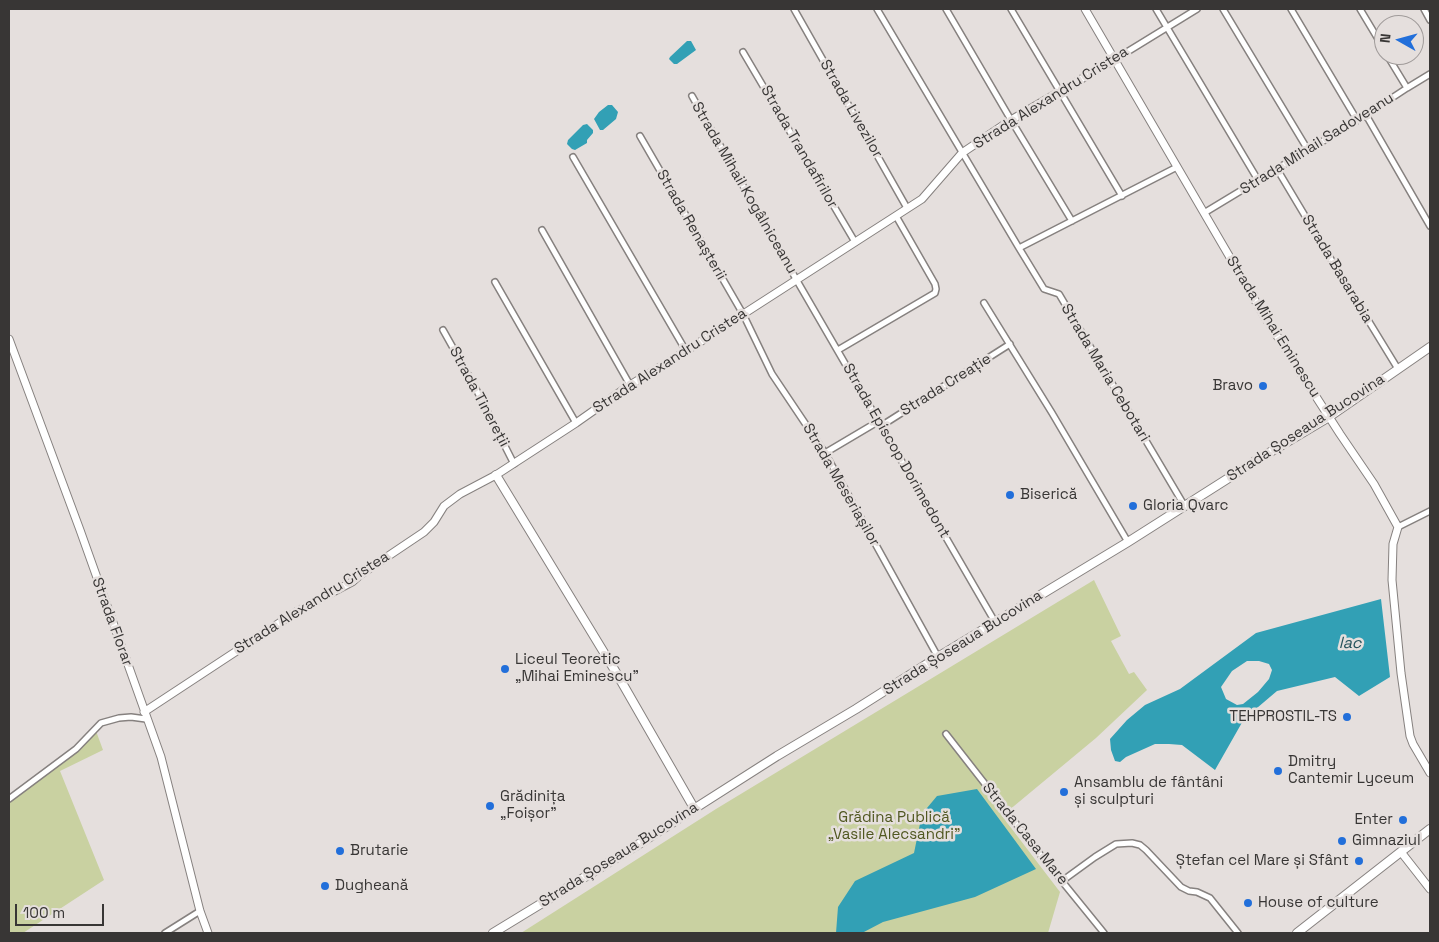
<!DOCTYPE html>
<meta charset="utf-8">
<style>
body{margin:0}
#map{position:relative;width:1439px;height:942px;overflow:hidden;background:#e5dfdd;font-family:"Space Grotesk",sans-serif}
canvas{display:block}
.frame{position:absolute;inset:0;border:10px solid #383635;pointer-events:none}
.north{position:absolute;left:1374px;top:15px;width:50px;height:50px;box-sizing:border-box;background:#e5dfdd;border:1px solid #a09b9a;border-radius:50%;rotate:277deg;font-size:14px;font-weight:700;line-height:20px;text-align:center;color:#383635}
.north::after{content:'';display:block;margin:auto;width:18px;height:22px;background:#226fda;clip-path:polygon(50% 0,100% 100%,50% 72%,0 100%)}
.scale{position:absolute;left:15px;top:904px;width:89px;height:22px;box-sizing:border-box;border:2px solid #383635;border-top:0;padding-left:6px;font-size:15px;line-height:18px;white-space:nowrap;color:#383635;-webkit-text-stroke:4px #e5dfdd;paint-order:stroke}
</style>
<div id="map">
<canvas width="1439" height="942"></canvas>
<div class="frame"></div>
<div class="north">N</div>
<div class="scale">100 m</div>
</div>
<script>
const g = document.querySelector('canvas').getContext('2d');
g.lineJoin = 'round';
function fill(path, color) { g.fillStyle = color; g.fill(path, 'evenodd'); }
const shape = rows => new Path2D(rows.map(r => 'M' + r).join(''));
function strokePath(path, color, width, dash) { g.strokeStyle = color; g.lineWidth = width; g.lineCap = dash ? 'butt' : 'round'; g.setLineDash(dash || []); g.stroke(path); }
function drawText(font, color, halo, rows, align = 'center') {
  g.font = font + ' "Space Grotesk",sans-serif'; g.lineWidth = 5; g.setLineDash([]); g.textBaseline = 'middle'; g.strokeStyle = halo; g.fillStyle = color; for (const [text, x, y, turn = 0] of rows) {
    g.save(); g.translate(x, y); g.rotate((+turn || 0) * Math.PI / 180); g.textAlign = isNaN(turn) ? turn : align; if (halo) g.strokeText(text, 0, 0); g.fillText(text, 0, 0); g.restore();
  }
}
const green = shape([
 [1094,580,1121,636,1111,641,1129,674,1134,672,1147,690,1096,738,1002,816,1060,892,1048,933,521,933,716,809],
 [96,731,103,750,60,771,104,880,23,933,9,933,9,802,75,753]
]);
const water = shape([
 [687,41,691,41,696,50,677,64,674,64,669,59,670,57],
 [608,105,612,105,618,112,616,119,603,130,600,130,594,119,599,112],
 [587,124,593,130,593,133,587,140,587,143,575,150,572,149,567,144,568,140,583,125],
 [1381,599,1390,677,1359,696,1335,677,1277,691,1244,719,1215,770,1182,745,1169,744,1155,744,1126,757,1120,762,1115,761,1111,750,1110,739,1127,720,1145,705,1180,689,1256,633],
 [1247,661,1259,661,1269,664,1272,670,1269,679,1258,692,1243,704,1237,705,1226,699,1221,687,1232,671],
 [977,789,1036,869,975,897,883,922,862,933,836,933,838,907,855,881,914,853,922,814,937,796]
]);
const minor = shape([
 [794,9,907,208],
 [877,9,1019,248,1044,289,1059,294,1184,505],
 [946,9,1011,120,1072,221],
 [1011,9,1122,196],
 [1156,9,1258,180],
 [1223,9,1308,150],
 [1291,9,1357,120],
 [1360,9,1384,49],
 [1424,9,1430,20],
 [743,52,855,242],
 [1387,55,1407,88],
 [1114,60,1197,9],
 [692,96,796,279,995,622],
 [1366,115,1430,226],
 [640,136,743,314,772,374,825,453,938,657],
 [573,157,686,351],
 [1277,169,1338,271,1398,369],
 [1204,213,1366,115,1407,88,1430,74],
 [542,230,630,385],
 [1019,248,1177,167],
 [495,282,576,423],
 [984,303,1052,413,1128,542],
 [443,330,475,387,514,464],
 [838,350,935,293,936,289,935,284,896,216],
 [881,426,1010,344],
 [825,453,879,421],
 [1398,527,1430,511],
 [946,734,1039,853,1104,933],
 [9,799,76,749,101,723,119,718,131,717,146,719],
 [1062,881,1095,857,1116,844,1132,843,1140,845,1146,850,1181,887,1189,891,1197,892,1210,898,1238,933],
 [165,933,200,911]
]);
const tertiary = shape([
 [1085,9,1263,314,1340,434,1374,484,1398,527,1393,544,1392,580,1401,673,1410,736,1413,744,1430,773],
 [9,339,80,530,161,757,200,911,208,933],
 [144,712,296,612,333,592,352,582,360,575,424,532,434,522,444,506,460,494,496,475,576,423,630,385,686,351,922,199,962,153,1011,120,1114,60],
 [1401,852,1430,889]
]);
const secondary = shape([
 [496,475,617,674,694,808],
 [493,933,639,844,777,756,856,709,938,657,1128,542,1257,460,1329,417,1430,347],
 [1297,933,1430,829]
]);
const markers = [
 [1263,386,5,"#226fda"],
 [1010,495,5,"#226fda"],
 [1133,506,5,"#226fda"],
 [505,669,5,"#226fda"],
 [1347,717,5,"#226fda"],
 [1278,771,5,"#226fda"],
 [1064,792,5,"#226fda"],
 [490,806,5,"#226fda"],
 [1403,820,5,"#226fda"],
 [1342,841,5,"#226fda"],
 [340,851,5,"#226fda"],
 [1359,861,5,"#226fda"],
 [325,886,5,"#226fda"],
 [1248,903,5,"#226fda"]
];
const streetNames = [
 ["Strada Alexandru Cristea",1051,98,-32],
 ["Strada Livezilor",851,109,60],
 ["Strada Mihail Sadoveanu",1317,144,-32],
 ["Strada Trandafirilor",799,147,60],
 ["Strada Mihail Kogâlniceanu",744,188,60],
 ["Strada Renașterii",691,225,60],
 ["Strada Basarabia",1337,269,59],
 ["Strada Mihai Eminescu",1273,327,58],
 ["Strada Alexandru Cristea",670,361,-33],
 ["Strada Maria Cebotari",1105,373,59],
 ["Strada Creație",946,385,-32],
 ["Strada Tinereții",479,397,62],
 ["Strada Șoseaua Bucovina",1306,428,-33],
 ["Strada Episcop Dorimedont",896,451,60],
 ["Strada Meseriașilor",841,485,60],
 ["Strada Alexandru Cristea",312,603,-32],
 ["Strada Florar",112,622,70],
 ["Strada Șoseaua Bucovina",963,643,-32],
 ["Strada Casa Mare",1025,834,51],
 ["Strada Șoseaua Bucovina",619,855,-32]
];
const poiNames = [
 ["Bravo",1253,386,"right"],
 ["Biserică",1020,495],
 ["Gloria Qvarc",1143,506],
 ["Liceul Teoretic",515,660],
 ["„Mihai Eminescu”",515,677],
 ["TEHPROSTIL-TS",1337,717,"right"],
 ["Dmitry",1288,762],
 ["Cantemir Lyceum",1288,779],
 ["Ansamblu de fântâni",1074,783],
 ["și sculpturi",1074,800],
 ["Grădinița",500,797],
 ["„Foișor”",500,814],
 ["Enter",1393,820,"right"],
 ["Gimnaziul",1352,841],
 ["Brutarie",350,851],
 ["Ștefan cel Mare și Sfânt",1349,861,"right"],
 ["Dugheană",335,886],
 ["House of culture",1258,903]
];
const parkNames = [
 ["Grădina Publică",894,818],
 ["„Vasile Alecsandri”",894,835]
];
const waterNames = [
 ["lac",1350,644]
];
fill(green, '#c9d1a1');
fill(water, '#32a0b5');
strokePath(minor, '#86817f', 8);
strokePath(tertiary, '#86817f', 9);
strokePath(secondary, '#86817f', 10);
strokePath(minor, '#fff', 5);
strokePath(tertiary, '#fff', 7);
strokePath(secondary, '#fff', 8);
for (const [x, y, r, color] of markers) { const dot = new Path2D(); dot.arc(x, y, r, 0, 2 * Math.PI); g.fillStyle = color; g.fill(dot); strokePath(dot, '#e5dfdd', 2); }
drawText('15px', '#383635', '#e5dfdd', streetNames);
drawText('15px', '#383635', '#e5dfdd', poiNames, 'left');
drawText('15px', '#505720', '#e5dfdd', parkNames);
drawText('italic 16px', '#24525b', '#e5dfdd', waterNames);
</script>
